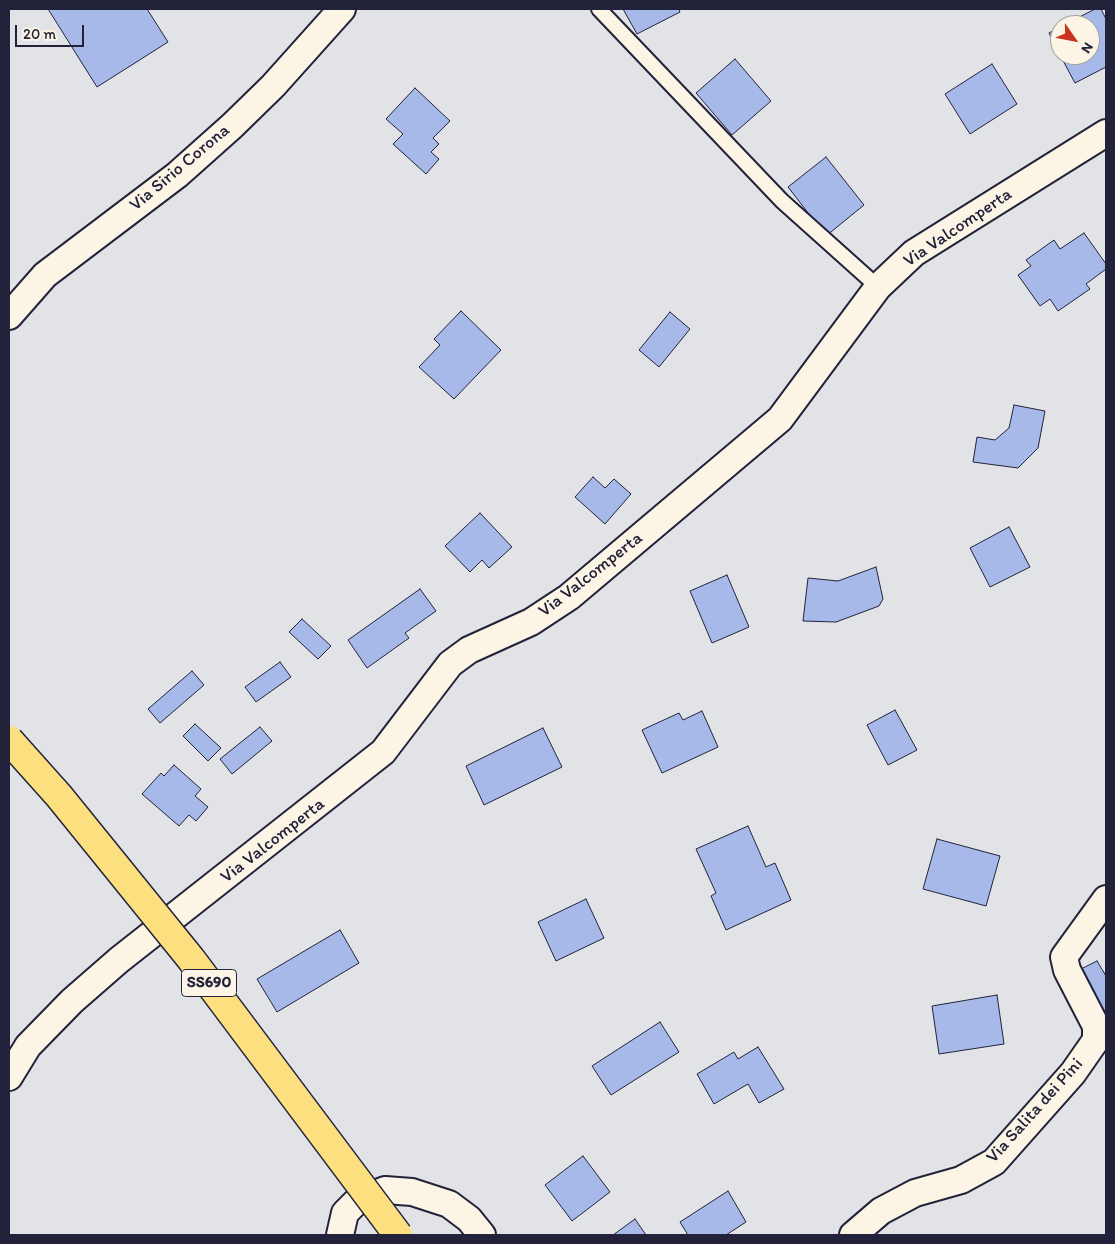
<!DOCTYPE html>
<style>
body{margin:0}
#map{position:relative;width:1115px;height:1244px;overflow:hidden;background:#e2e3e6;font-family:Itim,sans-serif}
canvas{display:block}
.frame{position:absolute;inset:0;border:10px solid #22223b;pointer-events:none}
.north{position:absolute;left:1050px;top:15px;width:50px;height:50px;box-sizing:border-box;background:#fcf5e5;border:1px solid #a5a1a1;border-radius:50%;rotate:123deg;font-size:14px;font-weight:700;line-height:20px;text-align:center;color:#22223b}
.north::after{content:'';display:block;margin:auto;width:18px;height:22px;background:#c8321e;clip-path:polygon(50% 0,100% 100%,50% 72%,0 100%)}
.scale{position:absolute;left:15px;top:25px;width:69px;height:22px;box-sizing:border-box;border:2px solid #22223b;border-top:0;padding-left:6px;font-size:15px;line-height:18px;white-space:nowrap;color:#22223b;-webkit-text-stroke:4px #fcf5e5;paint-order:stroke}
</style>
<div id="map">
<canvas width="1115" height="1244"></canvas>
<div class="frame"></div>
<div class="north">N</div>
<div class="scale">20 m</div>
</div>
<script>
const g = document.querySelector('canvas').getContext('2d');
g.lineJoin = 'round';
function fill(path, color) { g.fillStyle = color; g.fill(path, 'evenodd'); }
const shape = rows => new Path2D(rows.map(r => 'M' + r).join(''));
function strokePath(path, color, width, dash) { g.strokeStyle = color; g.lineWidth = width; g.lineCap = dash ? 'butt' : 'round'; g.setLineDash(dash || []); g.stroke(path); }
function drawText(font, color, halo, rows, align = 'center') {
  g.font = font + ' Itim,sans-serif'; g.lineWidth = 4; g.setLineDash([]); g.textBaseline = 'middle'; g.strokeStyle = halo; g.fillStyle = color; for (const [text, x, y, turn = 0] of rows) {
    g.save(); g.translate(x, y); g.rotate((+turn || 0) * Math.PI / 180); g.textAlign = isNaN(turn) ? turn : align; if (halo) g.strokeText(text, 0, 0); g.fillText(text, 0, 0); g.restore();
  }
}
const building = shape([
 [48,9,147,9,168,42,97,87,48,9],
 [623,9,679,9,680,12,637,34,623,9],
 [1095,9,1101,9,1106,19,1106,67,1075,83,1060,55,1090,55,1090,25,1064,25,1095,9],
 [1060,27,1060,54,1049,33,1060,27],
 [735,59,771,101,732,135,696,93,735,59],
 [992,64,1017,104,970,134,945,94,992,64],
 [415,88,450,121,433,138,439,144,431,152,439,159,426,174,393,144,403,134,386,119,415,88],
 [826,157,864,205,826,236,788,187,826,157],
 [1084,233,1106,264,1106,269,1086,284,1090,289,1058,311,1050,299,1040,306,1018,275,1031,266,1026,260,1054,240,1060,249,1084,233],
 [461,311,501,350,454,399,419,367,440,345,434,339,461,311],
 [670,312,690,329,659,367,639,350,670,312],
 [1014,405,1045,411,1038,448,1018,468,973,462,977,437,995,440,1009,428,1014,405],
 [593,477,605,488,614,479,631,494,605,524,575,497,593,477],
 [480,513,512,547,489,568,482,560,470,572,445,546,480,513],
 [1009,527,1030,567,990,587,970,548,1009,527],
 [876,567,883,599,879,606,836,622,803,621,808,578,838,581,876,567],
 [727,575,749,627,712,643,690,591,727,575],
 [420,589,436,611,405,633,409,638,367,668,348,640,420,589],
 [302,619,331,646,318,659,289,632,302,619],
 [280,662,291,677,256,702,245,687,280,662],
 [192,671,204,685,160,723,148,709,192,671],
 [895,710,917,750,888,765,867,725,895,710],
 [702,711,718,747,662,773,642,730,679,713,683,720,702,711],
 [195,724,221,748,208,761,183,736,195,724],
 [260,727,272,741,232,774,220,759,260,727],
 [543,728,562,767,484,805,466,766,543,728],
 [174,765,201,789,195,796,208,807,196,821,189,815,179,826,142,794,161,773,164,776,174,765],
 [748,826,766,867,775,863,791,900,726,930,711,896,716,893,696,849,748,826],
 [937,839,1000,856,986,906,923,889,937,839],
 [586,899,604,938,556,961,538,922,586,899],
 [340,930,359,963,277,1012,257,979,340,930],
 [1097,961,1106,976,1106,1012,1100,1016,1077,971,1097,961],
 [997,995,1004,1044,939,1054,932,1006,997,995],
 [660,1022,679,1052,611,1095,592,1066,660,1022],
 [758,1047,784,1089,759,1103,748,1084,714,1104,697,1074,734,1052,738,1059,758,1047],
 [583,1156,610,1192,572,1221,545,1185,583,1156],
 [728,1191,746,1222,726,1235,688,1235,680,1222,728,1191],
 [635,1219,646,1235,613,1235,635,1219]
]);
const service = shape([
 [599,9,782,201,878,287]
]);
const minor = shape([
 [9,316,45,275,177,175,232,126,273,86,342,9],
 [9,1077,28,1046,72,1001,119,960,383,752,450,664,469,650,531,622,569,597,780,419,878,287,914,253,1106,133],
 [340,1235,345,1213,357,1201,385,1190,412,1192,449,1204,469,1219,482,1235],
 [853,1235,881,1211,915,1193,961,1180,994,1162,1073,1073,1096,1040,1096,1026,1067,970,1064,957,1106,899]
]);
const trunkBridge = shape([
 [9,740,59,796,191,959,398,1235]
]);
const shields = [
 [209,983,55]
];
const shieldNames = [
 ["SS690",209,983]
];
const streetNames = [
 ["Via Sirio Corona",180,168,-40],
 ["Via Valcomperta",958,228,-34],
 ["Via Valcomperta",591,575,-38],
 ["Via Valcomperta",273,841,-38],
 ["Via Salita dei Pini",1035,1111,-48]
];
fill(building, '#a7b9e8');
strokePath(building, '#22223b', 1);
strokePath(service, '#22223b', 18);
strokePath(minor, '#22223b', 30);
strokePath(service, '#fcf5e5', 14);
strokePath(minor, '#fcf5e5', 26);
strokePath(trunkBridge, '#22223b', 31, []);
strokePath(trunkBridge, '#fce080', 28);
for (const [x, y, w] of shields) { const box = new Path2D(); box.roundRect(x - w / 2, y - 13.5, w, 27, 4); g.fillStyle = '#fcf5e5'; g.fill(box); strokePath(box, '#22223b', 1); }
drawText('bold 16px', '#22223b', null, shieldNames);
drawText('18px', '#22223b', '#fcf5e5', streetNames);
</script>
